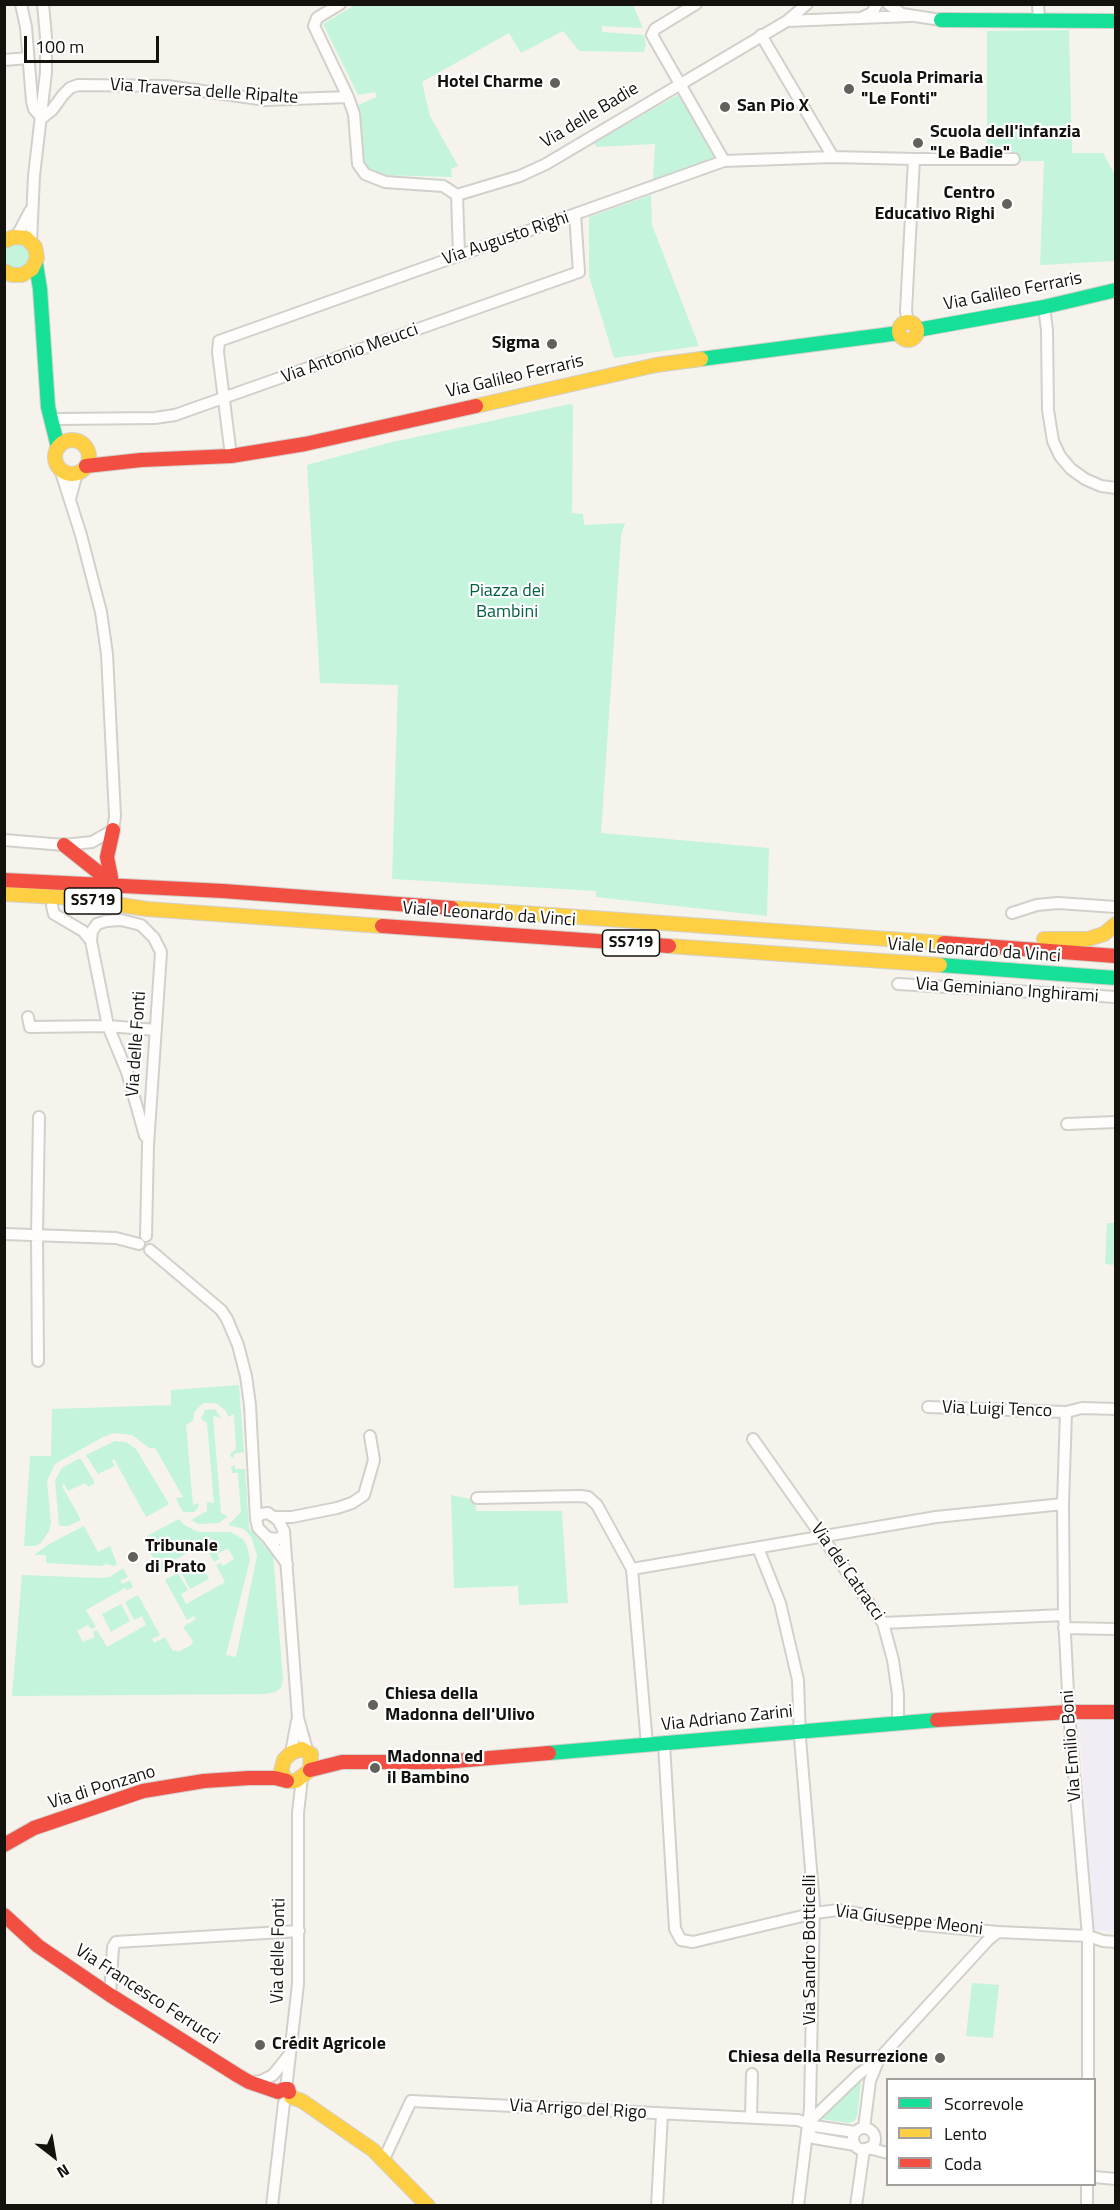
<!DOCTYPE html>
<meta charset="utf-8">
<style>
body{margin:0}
#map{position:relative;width:1120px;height:2210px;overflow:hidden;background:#f5f3ec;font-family:"Titillium Web",sans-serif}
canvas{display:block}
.frame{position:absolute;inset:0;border:6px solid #13120d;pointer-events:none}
.legend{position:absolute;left:886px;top:2078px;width:210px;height:108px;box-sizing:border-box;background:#fff;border:2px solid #a1a09e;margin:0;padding:8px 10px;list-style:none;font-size:18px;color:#13120d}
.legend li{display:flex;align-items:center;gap:12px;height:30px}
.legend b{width:30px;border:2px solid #a1a09e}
.north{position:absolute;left:24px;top:2126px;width:60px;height:60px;-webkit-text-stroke:4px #fff;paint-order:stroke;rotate:149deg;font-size:16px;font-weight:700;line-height:24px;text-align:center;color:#13120d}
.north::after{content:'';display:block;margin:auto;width:21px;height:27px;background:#13120d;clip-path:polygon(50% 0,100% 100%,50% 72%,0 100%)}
.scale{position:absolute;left:24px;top:36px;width:135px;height:27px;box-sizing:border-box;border:3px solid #13120d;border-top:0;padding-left:8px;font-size:18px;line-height:21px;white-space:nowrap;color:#13120d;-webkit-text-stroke:4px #fff;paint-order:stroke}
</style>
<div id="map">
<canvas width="1120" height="2210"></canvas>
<div class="frame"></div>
<ul class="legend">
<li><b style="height:8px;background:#16e098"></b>Scorrevole</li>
<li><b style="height:8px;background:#ffcf43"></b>Lento</li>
<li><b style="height:8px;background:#f24e42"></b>Coda</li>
</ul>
<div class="north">N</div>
<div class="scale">100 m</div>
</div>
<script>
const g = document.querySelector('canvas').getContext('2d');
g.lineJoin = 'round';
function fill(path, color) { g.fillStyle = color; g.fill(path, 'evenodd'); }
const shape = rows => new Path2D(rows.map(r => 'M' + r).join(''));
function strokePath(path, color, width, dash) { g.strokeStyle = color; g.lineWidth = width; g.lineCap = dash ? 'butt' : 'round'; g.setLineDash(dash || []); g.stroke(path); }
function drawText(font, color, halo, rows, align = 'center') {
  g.font = font + ' "Titillium Web",sans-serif'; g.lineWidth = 4.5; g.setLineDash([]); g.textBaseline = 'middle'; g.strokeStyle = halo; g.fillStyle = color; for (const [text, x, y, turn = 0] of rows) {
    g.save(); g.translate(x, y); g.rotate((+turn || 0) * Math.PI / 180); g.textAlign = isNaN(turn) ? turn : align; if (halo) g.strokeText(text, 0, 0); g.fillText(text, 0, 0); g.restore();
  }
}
const industrial = shape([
 [1078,1706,1115,1706,1115,1932,1094,1930]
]);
const green = shape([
 [355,5,633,5,643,28,602,26,602,32,644,35,646,44,644,52,579,51,563,31,521,53,509,33,422,82,430,116,458,166,451,169,452,177,379,175,367,171,361,159,361,127,358,105,377,97,375,92,358,95,323,24],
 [1069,30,1072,153,1103,153,1115,175,1115,261,1040,265,1044,161,1017,161,1010,147,987,147,987,31],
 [681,93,718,157,653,181,655,144,597,147,594,143],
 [651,195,652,225,699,346,614,358,589,276,589,217],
 '4 257a13 13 0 1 1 26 0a13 13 0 1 1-26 0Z',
 [570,404,573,405,572,513,583,514,584,525,625,523,621,536,601,833,769,848,767,916,596,897,596,891,392,879,398,685,320,683,307,465,388,443],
 [1107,1223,1115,1223,1115,1265,1105,1264],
 [239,1385,244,1452,234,1454,234,1458,231,1457,230,1454,236,1449,234,1414,228,1417,226,1411,216,1403,204,1403,199,1407,194,1413,193,1421,186,1425,193,1505,199,1503,198,1508,194,1512,184,1512,181,1509,176,1498,183,1497,155,1448,149,1448,132,1435,114,1433,103,1437,55,1464,47,1481,51,1523,49,1531,41,1543,35,1546,24,1546,30,1456,51,1456,52,1409,171,1405,171,1390],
 [211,1409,216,1410,221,1418,213,1416,221,1513,228,1516,219,1523,198,1524,191,1520,207,1511,207,1502,214,1503,207,1423,201,1419,205,1410],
 [115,1441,126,1442,136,1449,169,1504,146,1517,114,1459,112,1461,115,1466,98,1474,86,1455],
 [78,1459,81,1459,95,1483,88,1487,85,1483,68,1491,64,1484,62,1486,81,1520,68,1526,62,1526,59,1525,55,1480,62,1468],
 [235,1465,235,1469,245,1469,249,1528,273,1556,283,1679,281,1688,275,1692,266,1694,12,1696,22,1575,99,1578,110,1577,123,1568,128,1577,120,1581,122,1584,130,1580,133,1587,127,1590,125,1588,86,1610,96,1627,91,1629,88,1625,77,1631,83,1642,95,1637,93,1632,97,1630,107,1647,146,1625,142,1616,134,1620,125,1602,138,1595,160,1635,152,1639,154,1643,165,1637,173,1651,176,1650,178,1652,191,1645,193,1641,183,1627,196,1619,194,1616,187,1620,165,1580,178,1573,188,1590,181,1594,186,1604,225,1582,216,1565,221,1563,223,1566,234,1559,228,1548,217,1554,219,1559,214,1562,204,1544,165,1565,166,1568,160,1571,157,1565,163,1561,162,1558,155,1562,147,1546,151,1544,147,1536,179,1519,184,1525,198,1532,230,1532,243,1539,247,1546,250,1560,226,1655,236,1657,257,1556,252,1538,244,1529,228,1525,241,1512,238,1473,232,1473,231,1467],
 [451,1495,475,1500,476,1511,562,1511,568,1603,519,1605,518,1586,454,1588],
 [84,1526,98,1552,110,1546,117,1564,114,1566,106,1564,101,1566,46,1563,46,1555,34,1555,49,1544],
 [199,1561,209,1579,190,1589,181,1572],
 [121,1604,130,1621,111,1632,102,1614],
 [972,1983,999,1985,993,2038,966,2036],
 [858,2083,861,2083,857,2117,854,2121,849,2123,822,2119]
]);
const street = shape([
 [21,4,26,27,32,101,34,109,42,118,52,110,63,95,70,88,78,85,167,86,266,100,348,97,354,114,358,164,365,174,385,182,443,186,457,195],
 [340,4,317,18,314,26,348,97],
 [696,4,655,29,652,35,724,161],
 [888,4,902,14,941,20],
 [1038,4,1039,21],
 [863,17,872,13,877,4],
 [787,21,910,16],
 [761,35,833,157],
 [4,60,28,58],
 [914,159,1014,159],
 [457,195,520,176,546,164,787,21,807,4],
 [457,195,459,255],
 [14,237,19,232,30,211],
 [31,242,34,176,46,72,46,37,43,4],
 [1044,307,1047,330,1048,410,1053,441,1060,456,1071,469,1085,479,1101,486,1116,488],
 [59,419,155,418,175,415,579,272,575,214],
 [231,456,218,352,219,341,724,161,833,157,914,159,906,311,908,322],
 [70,499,77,473],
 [4,840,64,845,92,842,113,830,115,816,107,654,101,612,81,535,60,469],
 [52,906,54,914,83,931,91,941,108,1026,127,1072,145,1136],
 [1012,913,1037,905,1058,903,1116,907],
 [91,941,92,931,97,924,106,921,121,920,141,925,154,938,161,952,148,1145,146,1236],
 [898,984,1116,997],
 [28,1017,30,1027,108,1026,156,1030],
 [1067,1124,1116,1122],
 [4,1234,116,1238,139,1244],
 [150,1250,221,1310,227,1319,238,1345,246,1376,250,1405,256,1519],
 [38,1361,37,1235,39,1117],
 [928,1407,1066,1412,1082,1408,1116,1409],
 [1066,1412,1063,1504,1064,1615,1069,1712,1088,1936,1088,2080],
 [753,1439,883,1623,893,1660,898,1694,898,1722],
 [477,1498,580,1496,588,1497,597,1505,632,1569,647,1745],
 [274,1517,292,1517,337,1508,352,1503,364,1495,374,1460,370,1436],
 [284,1533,279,1539,268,1538,258,1528,256,1519,261,1514,268,1513,278,1520,284,1531,298,1718,307,1750],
 [268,1538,287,1564],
 [758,1548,780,1603,798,1680,800,1738,814,1905,810,2108,798,2206],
 [632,1569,936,1517,1063,1504],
 [883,1623,1064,1615],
 [1064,1628,1116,1629],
 [664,1744,675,1929,681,1940,693,1942,815,1913,838,1910,922,1925,998,1932],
 [291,1753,297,1721],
 [110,1995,113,1947,116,1942,299,1931],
 [251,2082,261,2081,273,2075,290,2054],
 [286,2089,298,1984,298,1813,302,1778],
 [751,2117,752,2074],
 [808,2123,859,2074,878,2060,988,1940,998,1932,1088,1936,1103,1941,1116,1942],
 [864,2128,870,2081,878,2061],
 '853 2139a11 11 0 1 1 22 0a11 11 0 1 1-22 0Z',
 [808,2132,814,2138,855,2145],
 [868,2148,888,2153],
 [384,2159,411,2101,798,2120,814,2126,855,2132],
 [1094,2177,1116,2179],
 [272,2206,284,2103],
 [657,2206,662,2114],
 [856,2206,864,2149],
 [1087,2206,1087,2184]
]);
const fast = shape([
 [941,20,1116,21],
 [36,264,40,289,48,407,58,447],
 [917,330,1044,307,1116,290],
 [701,359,899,333],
 [940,965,1116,978],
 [549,1753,937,1720]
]);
const slow = shape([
 [4,241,14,237,26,238,35,247,37,258,32,269,22,275,12,275,4,271],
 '899 331a9 9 0 1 1 18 0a9 9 0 1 1-18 0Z',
 [476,406,656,365,701,359],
 '55 457a17 17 0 1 1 34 0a17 17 0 1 1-34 0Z',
 [4,894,75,898,147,909,382,926],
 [452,908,944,943],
 [1044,939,1088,939,1104,934,1116,924],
 [669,946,940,965],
 [302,1749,311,1754,310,1770,296,1781,287,1781,281,1771,284,1760,291,1753,302,1749],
 [289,2092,291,2097,302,2101,373,2150,428,2206]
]);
const jam = shape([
 [86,466,141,460,231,456,305,444,476,406],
 [64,845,103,876],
 [111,877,107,857,113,830],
 [4,880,223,891,452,908],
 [382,926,669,946],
 [944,943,1116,956],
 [937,1720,1069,1712,1116,1712],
 [310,1770,342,1762,443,1762,549,1753],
 [4,1845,34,1828,143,1791,204,1781,249,1778,275,1778,287,1781],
 [4,1915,38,1946,110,1995,237,2075,249,2082,278,2092,284,2089,288,2089,289,2092]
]);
const markers = [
 [555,83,6,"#62615b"],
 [849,89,6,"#62615b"],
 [725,107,6,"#62615b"],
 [918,143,6,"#62615b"],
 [1007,204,6,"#62615b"],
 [552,344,6,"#62615b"],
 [133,1557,6,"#62615b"],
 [373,1705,6,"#62615b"],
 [375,1768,6,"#62615b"],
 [260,2045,6,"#62615b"],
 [940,2058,6,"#62615b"]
];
const shields = [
 [93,901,57],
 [631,943,57]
];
const shieldNames = [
 ["SS719",93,901],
 ["SS719",631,943]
];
const poiNames = [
 ["Scuola Primaria",861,79],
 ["\"Le Fonti\"",861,100],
 ["Hotel Charme",543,83,"right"],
 ["San Pio X",737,107],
 ["Scuola dell'infanzia",930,133],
 ["\"Le Badie\"",930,154],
 ["Centro",995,194,"right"],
 ["Educativo Righi",995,215,"right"],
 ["Sigma",540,344,"right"],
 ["Tribunale",145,1547],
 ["di Prato",145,1568],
 ["Chiesa della",385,1695],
 ["Madonna dell'Ulivo",385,1716],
 ["Madonna ed",387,1758],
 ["il Bambino",387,1779],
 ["Crédit Agricole",272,2045],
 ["Chiesa della Resurrezione",928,2058,"right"]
];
const streetNames = [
 ["Via Traversa delle Ripalte",204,92,4],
 ["Via delle Badie",590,116,-31],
 ["Via Augusto Righi",506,239,-19],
 ["Via Galileo Ferraris",1013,292,-11],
 ["Via Antonio Meucci",350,354,-20],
 ["Via Galileo Ferraris",515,377,-13],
 ["Viale Leonardo da Vinci",489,915,4],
 ["Viale Leonardo da Vinci",974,951,4],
 ["Via Geminiano Inghirami",1007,991,4],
 ["Via delle Fonti",137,1044,-86],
 ["Via Luigi Tenco",997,1410,2],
 ["Via dei Catracci",847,1572,55],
 ["Via Adriano Zarini",727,1719,-6],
 ["Via Emilio Boni",1072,1746,-94],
 ["Via di Ponzano",102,1788,-17],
 ["Via Giuseppe Meoni",909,1921,7],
 ["Via Sandro Botticelli",811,1950,-90],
 ["Via delle Fonti",279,1951,-89],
 ["Via Francesco Ferrucci",147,1995,33],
 ["Via Arrigo del Rigo",578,2110,3]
];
const parkNames = [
 ["Piazza dei",507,592],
 ["Bambini",507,613]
];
fill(industrial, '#f2ecf5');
fill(green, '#c4f4dc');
strokePath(street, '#d2d0cb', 14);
strokePath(fast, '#d2d0cb', 16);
strokePath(slow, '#d2d0cb', 16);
strokePath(jam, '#d2d0cb', 16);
strokePath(street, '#fefdfc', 10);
strokePath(fast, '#16e098', 14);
strokePath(slow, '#ffcf43', 14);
strokePath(jam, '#f24e42', 14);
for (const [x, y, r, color] of markers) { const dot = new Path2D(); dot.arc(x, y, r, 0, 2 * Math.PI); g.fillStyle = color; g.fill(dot); strokePath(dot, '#fff', 2); }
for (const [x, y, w] of shields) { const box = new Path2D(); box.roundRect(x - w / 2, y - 13, w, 26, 4.5); g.fillStyle = '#fff'; g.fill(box); strokePath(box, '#13120d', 1.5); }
drawText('bold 16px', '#13120d', null, shieldNames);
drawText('bold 18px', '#13120d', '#fff', poiNames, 'left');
drawText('18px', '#13120d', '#fff', streetNames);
drawText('18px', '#045f43', '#fff', parkNames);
</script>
